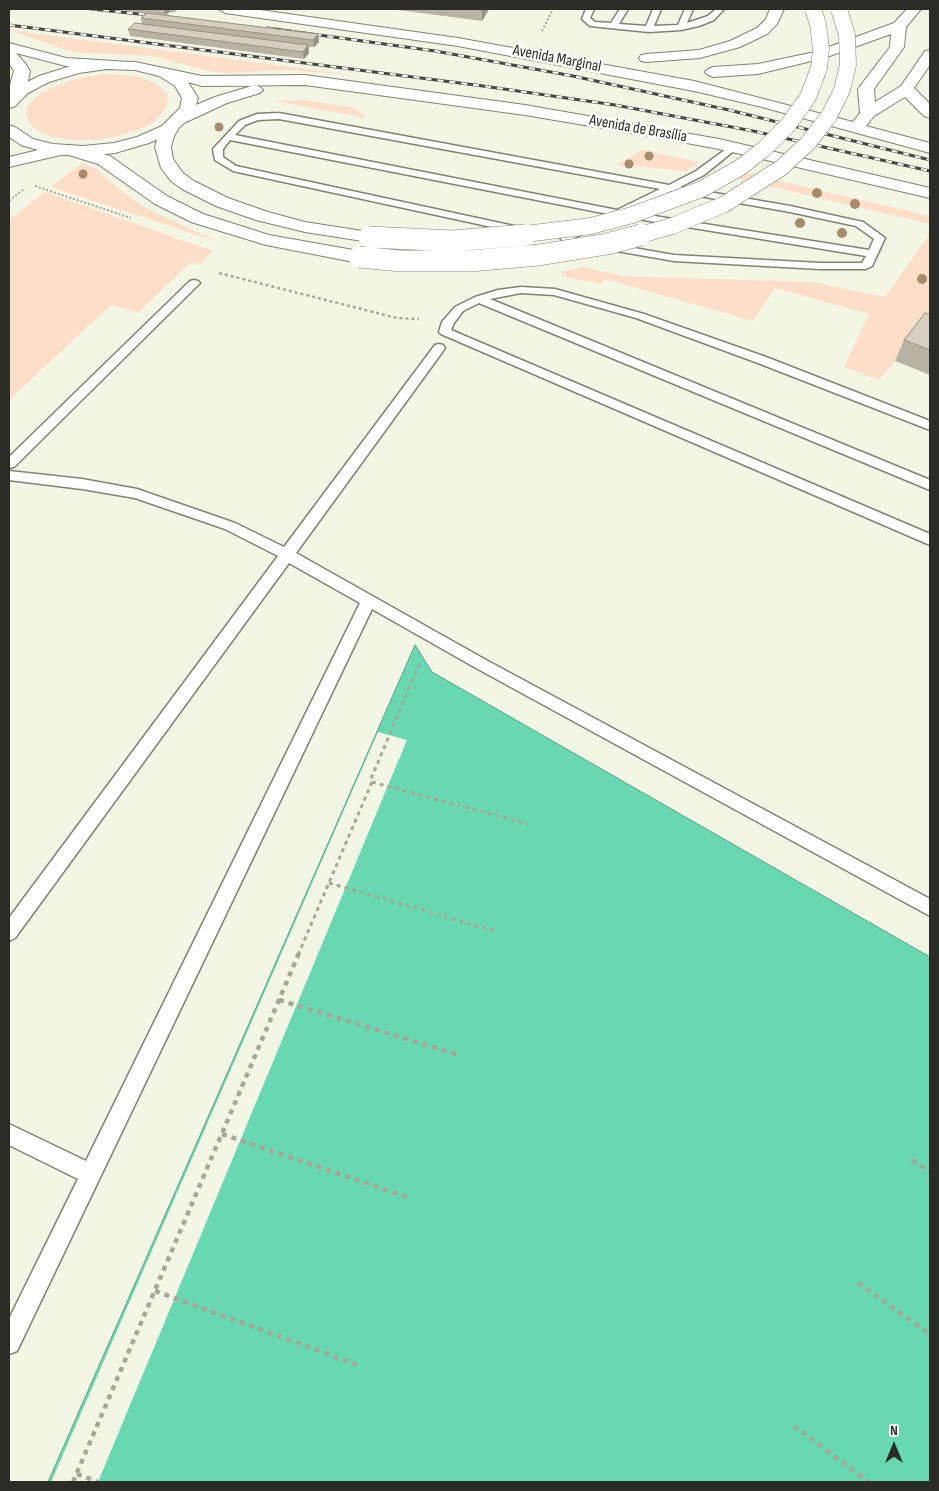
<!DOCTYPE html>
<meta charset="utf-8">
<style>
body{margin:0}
#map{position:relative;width:939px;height:1491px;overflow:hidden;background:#f4f6e5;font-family:"Sofia Sans Condensed",sans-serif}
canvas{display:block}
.frame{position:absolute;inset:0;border:10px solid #2b2c25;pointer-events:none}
.north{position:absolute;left:869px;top:1421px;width:50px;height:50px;-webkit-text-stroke:4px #fff;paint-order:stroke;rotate:0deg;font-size:14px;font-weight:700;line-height:20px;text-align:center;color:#2b2c25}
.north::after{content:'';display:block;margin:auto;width:18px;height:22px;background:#2b2c25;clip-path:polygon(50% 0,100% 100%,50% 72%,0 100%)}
</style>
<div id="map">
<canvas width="939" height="1491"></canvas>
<div class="frame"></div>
<div class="north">N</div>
</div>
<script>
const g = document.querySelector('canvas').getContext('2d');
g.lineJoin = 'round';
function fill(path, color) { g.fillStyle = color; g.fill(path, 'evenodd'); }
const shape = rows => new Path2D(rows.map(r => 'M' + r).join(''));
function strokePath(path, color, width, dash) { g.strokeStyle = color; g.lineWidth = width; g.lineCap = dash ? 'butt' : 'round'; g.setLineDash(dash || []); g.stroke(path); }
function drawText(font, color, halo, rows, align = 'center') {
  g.font = font + ' "Sofia Sans Condensed",sans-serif'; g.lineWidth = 5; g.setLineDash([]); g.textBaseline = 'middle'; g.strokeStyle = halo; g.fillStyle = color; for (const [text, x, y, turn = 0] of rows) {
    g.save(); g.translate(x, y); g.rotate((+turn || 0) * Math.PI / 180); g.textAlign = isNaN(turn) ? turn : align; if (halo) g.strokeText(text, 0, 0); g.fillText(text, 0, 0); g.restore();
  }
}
const green = shape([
 [9,30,101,42,352,75,287,70,228,73,208,71,153,56,72,52],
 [105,74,137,76,157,84,168,95,167,107,155,121,143,128,122,135,99,140,74,140,52,137,37,130,29,123,26,115,27,107,40,93,71,80],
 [305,100,355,108,364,115,365,118,275,101],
 [642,150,700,162,687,171,616,165],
 [82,163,98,170,110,182,144,207,218,242,51,187],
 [725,168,930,216,930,224,717,174],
 [45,192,213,251,199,265,191,262,138,313,111,305,9,400,9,220],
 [930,233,930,340,895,361,879,380,844,367,869,314,775,288,753,321,605,279,601,284,561,276,563,271,584,267,622,276,812,282,885,297]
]);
const water = shape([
 [415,645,432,672,930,957,930,1482,48,1482,415,645]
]);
const pier = shape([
 [378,732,407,740,98,1482,51,1482]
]);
const pathFar3 = shape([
 [542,31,553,9],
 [35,186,131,218],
 [9,201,24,189]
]);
const pathFar2 = shape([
 [219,273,397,318,419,319]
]);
const pathFar1 = shape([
 [372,782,528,824],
 [329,883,495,931],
 [298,955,372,782,371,779,419,664]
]);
const path = shape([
 [279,1000,456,1054],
 [222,1134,410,1198],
 [912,1160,930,1172],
 [858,1283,930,1334],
 [155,1291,358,1365],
 [794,1426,869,1482],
 [77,1474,98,1482],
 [73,1482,299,953]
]);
const lane = shape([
 [586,9,594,9,590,18,595,22,611,23,620,9,628,9,619,24,646,26,653,9,661,9,654,26,678,25,685,9,693,9,687,23,708,16,716,9,724,9,714,20,699,26,681,30,649,32,590,26,582,19,586,9],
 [279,113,669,185,696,171,733,144,738,147,736,149,704,175,680,187,790,206,863,222,885,238,872,266,866,269,820,269,674,261,605,249,600,246,605,243,674,255,820,263,862,263,866,256,619,216,566,242,562,241,561,239,562,237,608,214,230,140,223,149,223,157,236,166,528,229,529,231,524,234,233,171,215,160,213,149,239,121,257,114,279,113],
 [279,119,660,189,617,210,235,135,245,125,258,120,279,119],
 [671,191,790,212,856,226,874,239,869,250,629,212,671,191],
 [194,280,198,281,200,283,198,285,14,467,9,468,9,457,190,281,194,280],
 [521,287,555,289,644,314,766,357,930,421,930,430,758,363,636,318,554,295,521,293,490,299,930,480,930,490,479,303,463,311,454,323,451,330,930,534,930,545,441,334,439,332,442,322,455,307,475,297,498,290,521,287],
 [439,344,443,345,445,348,443,351,296,553,486,660,930,899,930,916,476,668,372,609,17,1351,9,1354,9,1319,78,1179,9,1145,9,1124,86,1161,360,603,289,563,15,938,9,941,9,918,278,556,225,529,135,498,82,489,9,480,9,471,82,479,137,489,235,523,284,547,435,345,439,344]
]);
const street = shape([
 [9,43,66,58,115,61,120,62,122,65,120,68,115,69,66,66,16,53,25,63,30,71,28,81,17,103,15,106,9,108,9,88,14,71,9,63,9,43],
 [59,145,65,146,67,150,65,154,9,167,9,157,59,145]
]);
const primary = shape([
 [218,9,253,9,458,38,694,81,853,122,860,113,858,89,890,47,891,34,824,58,758,74,713,77,708,75,705,72,708,69,713,67,758,64,815,52,894,23,907,9,921,9,906,27,904,47,874,89,875,102,901,86,925,51,930,50,930,65,914,88,930,104,930,118,924,116,905,97,874,116,866,126,930,143,930,153,762,107,694,91,458,46,225,13,218,9],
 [107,61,135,62,202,76,305,75,525,105,719,139,930,188,930,198,719,149,649,136,525,115,305,85,202,86,188,82,198,98,196,105,215,97,255,85,260,87,263,90,260,93,227,103,184,123,174,132,149,143,115,153,83,156,52,154,21,145,9,137,9,125,15,127,33,139,53,144,83,146,114,143,137,137,162,126,180,108,182,98,175,86,159,76,135,70,107,69,79,73,49,82,28,93,15,106,9,108,9,95,18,87,39,76,77,64,107,61]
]);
const highway = shape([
 [770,9,784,9,777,24,767,34,740,47,700,58,646,62,641,61,639,58,641,55,646,54,699,50,730,41,757,28,766,19,770,9],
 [172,121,178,123,180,126,174,136,171,147,173,159,183,173,194,181,228,198,268,212,305,222,369,232,375,233,378,237,375,241,369,242,305,232,256,220,216,206,182,189,171,181,161,168,155,147,158,136,164,126,166,123,172,121],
 [75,146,110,156,167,196,203,214,269,235,359,251,366,253,368,257,366,261,359,263,266,245,191,222,155,204,98,164,69,155,67,151,69,147,75,146]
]);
const rail = shape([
 [91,9,158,16],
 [9,25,483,86,615,105,753,131,930,171],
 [268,28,435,51,573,76,729,110,930,160]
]);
const highwayBridgeFar1 = shape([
 [509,236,591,226,632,215,702,189,741,167,765,148,788,125,808,97,819,68,821,49,818,24,813,9],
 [637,236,672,226,723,205,781,168,808,143,829,116,842,90,848,65,847,35,839,9]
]);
const highwayBridge = shape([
 [369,237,453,241,525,235],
 [359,257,401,261,470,261,539,255,607,244,641,235]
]);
const trees = [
 [219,127,4.5],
 [649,156,4.5],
 [629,164,4.5],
 [83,174,4.5],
 [817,193,5],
 [855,204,5],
 [800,223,5],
 [842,233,5],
 [922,279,5]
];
const wall = shape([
 [108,9,178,9,175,12,170,12,166,15,318,34,319,42,314,47,309,47,309,53,304,59,130,36,128,29,142,24,141,18,146,13],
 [391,9,489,9,482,21],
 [930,315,930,375,895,361,904,340]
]);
const shadedWall = shape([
 [164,9,169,9,170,12,165,15],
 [482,9,489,9,482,21],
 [318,34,319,42,314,47,313,40],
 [308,45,309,53,304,59,303,52]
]);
const building = shape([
 [147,13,318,34,313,40,141,18,147,13],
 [135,23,308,45,303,52,128,29,135,23],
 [925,313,930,315,930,350,904,340,925,313]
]);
const farStreetnames = [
 ["Avenida Marginal",557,59,11],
 ["Avenida de Brasília",638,129,10]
];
fill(green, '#fddec8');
fill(water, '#68d8b2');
strokePath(water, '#56a488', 1);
fill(pier, '#f4f6e5');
strokePath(lane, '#808273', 3);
strokePath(street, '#808273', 2);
strokePath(primary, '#808273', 2);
strokePath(highway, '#808273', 2);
strokePath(pathFar3, '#a6a79a', 2, [2, 2]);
strokePath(pathFar2, '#a6a79a', 2.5, [3, 3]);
strokePath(pathFar1, '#a6a79a', 3, [4, 4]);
strokePath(path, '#a6a79a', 4.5, [5, 5]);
fill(lane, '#fff');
fill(street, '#fff');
fill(primary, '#fff');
fill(highway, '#fff');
strokePath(rail, '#46473f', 3);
strokePath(rail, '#fff', 2, [6]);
strokePath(highwayBridgeFar1, '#808273', 17, []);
strokePath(highwayBridge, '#808273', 22, []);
strokePath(highwayBridgeFar1, '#fff', 16);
strokePath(highwayBridge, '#fff', 21);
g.fillStyle = '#a68c6b';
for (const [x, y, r] of trees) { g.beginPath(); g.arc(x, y, r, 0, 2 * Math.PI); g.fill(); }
fill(wall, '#b8b2a4');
fill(shadedWall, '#969186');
fill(building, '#d6cfbf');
strokePath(building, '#969186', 1);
drawText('16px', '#2b2c25', '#fff', farStreetnames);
</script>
